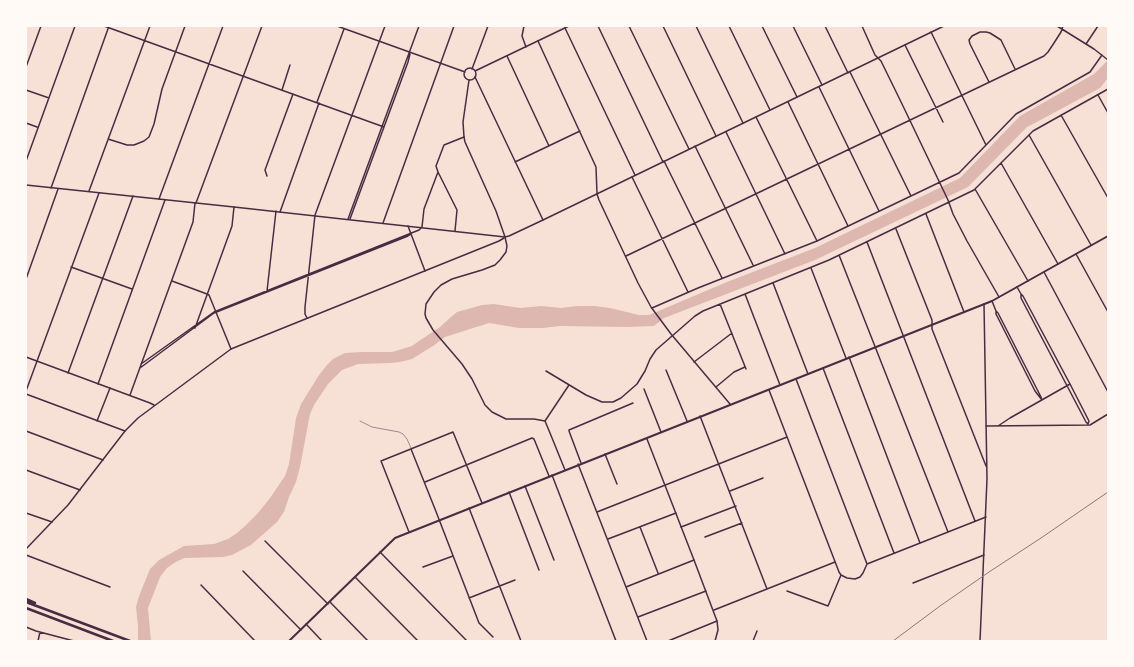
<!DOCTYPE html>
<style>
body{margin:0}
#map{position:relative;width:1134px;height:667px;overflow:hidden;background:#f7e1d7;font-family:"Nunito Sans",sans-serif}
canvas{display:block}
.frame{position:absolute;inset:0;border:27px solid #fffaf5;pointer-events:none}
</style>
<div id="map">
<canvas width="1134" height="667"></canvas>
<div class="frame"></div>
</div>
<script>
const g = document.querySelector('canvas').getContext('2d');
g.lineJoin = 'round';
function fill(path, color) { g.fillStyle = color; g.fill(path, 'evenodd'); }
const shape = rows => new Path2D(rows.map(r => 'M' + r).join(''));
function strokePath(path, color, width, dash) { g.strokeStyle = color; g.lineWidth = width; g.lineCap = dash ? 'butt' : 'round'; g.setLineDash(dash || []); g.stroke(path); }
const water = shape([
 [1108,60,1108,78,1100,88,1033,124,1027,127,968,187,815,260,664,318,654,326,627,327,560,326,543,328,519,328,489,323,445,337,433,346,412,359,400,362,390,363,358,364,342,370,328,384,314,405,310,414,300,467,296,482,289,497,284,512,277,522,251,545,232,555,223,557,184,558,174,563,167,568,160,577,157,585,148,608,151,641,138,641,138,626,136,607,139,596,150,569,159,560,184,546,214,544,228,539,237,533,245,526,258,513,270,498,285,476,289,464,296,418,301,404,319,375,327,365,333,359,345,353,361,352,392,352,412,346,419,341,440,327,451,317,457,312,482,305,494,304,520,308,541,306,561,308,577,306,595,306,610,308,639,315,649,315,727,282,815,248,960,178,1020,116,1094,74]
]);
const service = shape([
 [360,421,372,427,399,432,403,434,407,439,411,448]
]);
const minor = shape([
 [104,26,384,127],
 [524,26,522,36,526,47],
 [598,26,663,162],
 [629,26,689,149],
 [663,26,716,136],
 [696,26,743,123],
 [729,26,770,110],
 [762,26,797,97],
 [793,26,822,85],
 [825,26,848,73],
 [862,26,875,55,881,61,903,106,948,200,953,214,967,241,999,297],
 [1057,26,1094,49,1108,60],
 [565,28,635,175],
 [931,32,986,145],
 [538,41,596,167,597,194],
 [1086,44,1098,26],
 [905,45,943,122],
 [507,56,549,146],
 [26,67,41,26],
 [472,69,488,26],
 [850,72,911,196],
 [475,77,543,220],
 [989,82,970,44,969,40,972,36,980,32,986,32,990,33,1001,40,1015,69],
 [819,87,879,211],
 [26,90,49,98],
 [282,90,290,65],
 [1098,95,1108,113],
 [317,102,344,29],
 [788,102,848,226],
 [1061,115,1108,198],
 [756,117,817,241],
 [26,123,37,127],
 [726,132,785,254],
 [1029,135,1091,245],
 [108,139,127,145,134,145,144,141,149,137,154,124,162,89,185,26],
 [695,146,753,265],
 [26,161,75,26],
 [664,161,722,278],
 [515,162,580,131],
 [1001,163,1058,264],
 [438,172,457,210,455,231],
 [267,176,265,170,293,94],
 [632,177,688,292],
 [51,188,109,26],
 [975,189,1028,281],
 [89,191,150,26],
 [159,199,223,26],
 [196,203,262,26],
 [280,212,319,103],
 [926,214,964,312],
 [348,219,419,26],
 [350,219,408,62,410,54],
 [383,223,454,26],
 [408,226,425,271],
 [896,229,932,320,932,329,986,466],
 [505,237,507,246,506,252,500,260,495,265,482,270,452,279,441,285,434,292,426,304,425,314,426,318,433,330,462,364,472,379,485,405,492,412,506,419,534,419,545,421],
 [867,242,975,521],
 [1076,254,1108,312],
 [839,255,948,532],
 [626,256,1044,56,1048,52,1054,43,1061,32,1063,26],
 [71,267,132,289],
 [811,268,846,358],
 [1044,272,1108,392],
 [26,279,58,189],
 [172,281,207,294,209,295,231,349],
 [773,283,808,374],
 [1017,287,1021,294,1023,296,1070,384,1089,421,1088,424],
 [267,291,276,211],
 [745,294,780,385],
 [1021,294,1021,298,1086,422,1088,424],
 [992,301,996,311,996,314,1035,391,1042,400],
 [720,304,746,369],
 [652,308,698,288,817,241,959,173,1016,114,1090,72,1102,55],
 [996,311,998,313,1041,397,1042,400],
 [307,318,305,314,305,307,315,215,385,26],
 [195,328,232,226,234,207],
 [849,357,920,543],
 [694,362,732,333],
 [141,364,214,312,419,230,422,227,424,209,438,172,436,166,444,145,464,137],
 [140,368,214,313,408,236,411,234],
 [823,368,894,553],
 [666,370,687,421],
 [546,371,586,395,602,402,613,402,621,398,637,384,645,371,650,359,656,350,695,316,703,311,829,260,974,190,1033,131,1108,89],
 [68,373,133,196],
 [796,379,867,564],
 [98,384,165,200],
 [716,387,734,372,745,367],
 [644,389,661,432],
 [769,390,839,572,841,575,847,578,855,579,860,577,863,573,867,564],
 [26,391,99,193],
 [26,394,125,431],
 [130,395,193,222,195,203],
 [700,416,767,589],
 [97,421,110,388],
 [545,421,550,433,565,470],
 [545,421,569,385],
 [986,426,1090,425,1108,414],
 [998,426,1010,418,1070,384],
 [26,431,103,460],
 [411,449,435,509,479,623,493,637],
 [605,454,617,484],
 [581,463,569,431,569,430,633,403],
 [578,464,647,641],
 [26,470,80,490],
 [552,475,616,641],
 [425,482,532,438,534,439,549,476],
 [525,486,554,560],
 [730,491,763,478],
 [509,492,539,570],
 [469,508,521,641],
 [597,512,787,437],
 [26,513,52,522],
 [640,527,658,573],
 [681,527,736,506],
 [409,532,381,461,453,432,482,503],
 [705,537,742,523],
 [608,539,676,513],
 [265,541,328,604],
 [380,552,467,641],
 [26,555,110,587],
 [867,564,986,517],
 [423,567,453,556],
 [243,571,301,630],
 [355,577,418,641],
 [913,583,984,555],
 [201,585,255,641],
 [626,587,694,560],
 [787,591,828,606,841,575],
 [469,598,515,580],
 [330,602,368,641],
 [714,610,835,562],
 [638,617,706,591],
 [306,624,322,641],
 [26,627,36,631,74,641],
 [38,641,40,632],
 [668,641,717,621],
 [753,641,757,631]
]);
const tertiary = shape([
 [337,26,465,72],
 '464 74a6 6 0 1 1 12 0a6 6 0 1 1-12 0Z',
 [475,71,569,26],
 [469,80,463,122,464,137,465,142,496,211,505,237],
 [26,185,234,207,505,237,509,236,543,220,944,26],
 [597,194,599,200,638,283,651,307,671,334,730,404],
 [26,357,150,403,154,405],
 [647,439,694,560,717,621,718,630,715,641],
 [26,549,68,505,125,431,138,418,231,349,499,241,504,238],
 [980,641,987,479,984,304]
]);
const secondary = shape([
 [289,641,395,538,992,301,1108,236]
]);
const motorway = shape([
 [26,599,35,603],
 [26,602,130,641],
 [26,608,113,641]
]);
const rail = shape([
 [893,641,940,606,989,572,1041,538,1108,492]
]);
fill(water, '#dcb8b0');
strokePath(service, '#4a2c40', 0.5);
strokePath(minor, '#4a2c40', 1.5);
strokePath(tertiary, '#4a2c40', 1.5);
strokePath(secondary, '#4a2c40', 2);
strokePath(motorway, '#4a2c40', 2.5);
strokePath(rail, '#8f747c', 1);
</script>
